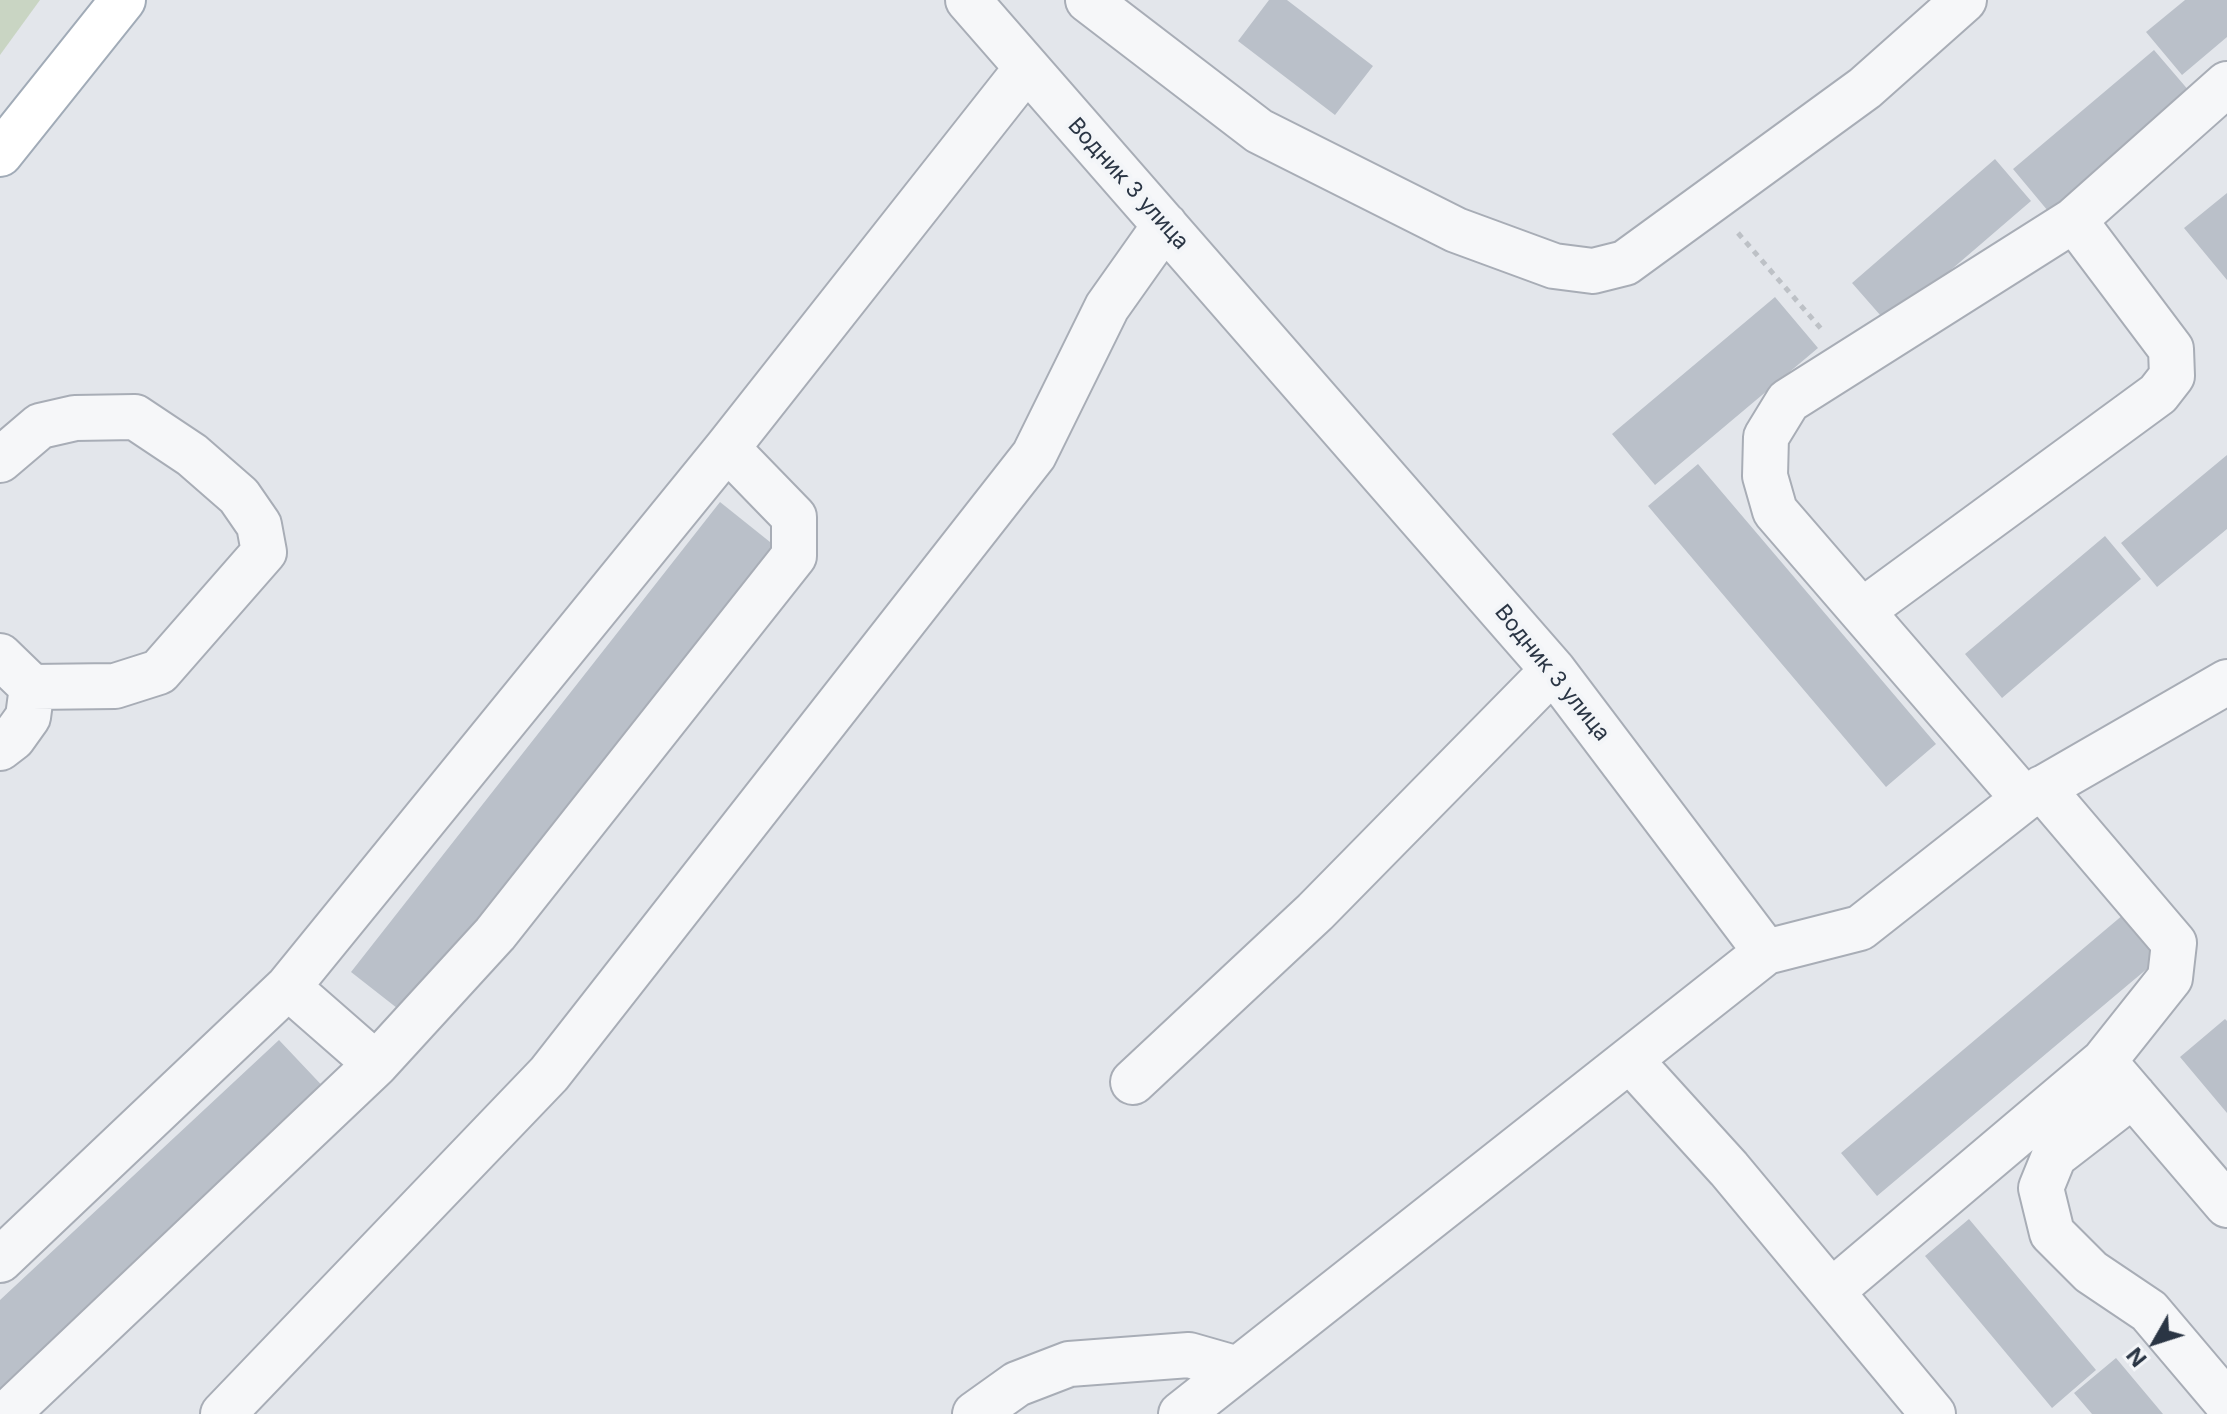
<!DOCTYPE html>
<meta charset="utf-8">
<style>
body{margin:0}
#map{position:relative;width:2227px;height:1414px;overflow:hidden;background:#e3e6eb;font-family:Inter,sans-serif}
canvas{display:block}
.north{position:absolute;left:2115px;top:1302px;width:80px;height:80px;-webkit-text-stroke:6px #f3f5f8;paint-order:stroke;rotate:231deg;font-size:22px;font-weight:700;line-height:32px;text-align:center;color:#2a3544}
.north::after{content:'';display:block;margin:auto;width:28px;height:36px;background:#2a3544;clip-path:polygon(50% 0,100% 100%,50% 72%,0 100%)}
</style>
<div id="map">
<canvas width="2227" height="1414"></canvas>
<div class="north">N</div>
</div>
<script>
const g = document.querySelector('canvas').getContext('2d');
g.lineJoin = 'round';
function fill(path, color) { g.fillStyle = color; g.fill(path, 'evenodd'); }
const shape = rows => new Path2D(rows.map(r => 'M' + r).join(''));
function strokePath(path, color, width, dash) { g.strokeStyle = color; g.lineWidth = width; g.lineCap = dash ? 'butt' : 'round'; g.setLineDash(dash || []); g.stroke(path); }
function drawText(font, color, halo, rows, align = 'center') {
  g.font = font + ' Inter,sans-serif'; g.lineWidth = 8; g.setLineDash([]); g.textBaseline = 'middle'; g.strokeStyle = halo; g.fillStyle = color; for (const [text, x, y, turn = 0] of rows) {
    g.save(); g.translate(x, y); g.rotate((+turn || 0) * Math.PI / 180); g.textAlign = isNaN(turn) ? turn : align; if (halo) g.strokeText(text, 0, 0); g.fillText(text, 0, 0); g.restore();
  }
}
const green = shape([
 [0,0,40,0,0,55]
]);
const building = shape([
 [1269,0,1287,0,1373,66,1335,115,1238,41],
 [2185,0,2227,0,2227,37,2182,75,2146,32],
 [2154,50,2190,92,2048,211,2013,169],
 [1995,159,2031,201,1888,324,1852,283],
 [2227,193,2227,280,2184,228],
 [1775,297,1818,348,1655,485,1612,434],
 [2227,455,2227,529,2157,587,2121,543],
 [1698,464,1936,744,1886,787,1648,506],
 [720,502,780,550,411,1019,351,972],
 [2105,536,2141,579,2002,698,1965,654],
 [2130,909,2167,952,1877,1196,1841,1153],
 [2225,1019,2227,1021,2227,1113,2180,1057],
 [279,1040,331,1095,0,1405,0,1300],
 [1969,1219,2096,1370,2052,1408,1925,1256],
 [2116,1358,2163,1414,2092,1414,2074,1393]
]);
const path = shape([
 [1738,233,1823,331]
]);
const minor = shape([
 [968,0,1553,670,1766,952,1860,928,2024,799,2227,682],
 [1088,0,1259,131,1456,230,1554,266,1593,271,1625,263,1865,88,1964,0],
 [0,460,40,426,75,418,135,417,192,455,239,496,259,525,264,552,159,672,115,686,32,687,0,656],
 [1862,611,2158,394,2172,376,2171,349,2074,220],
 [0,748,13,738,28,717,32,687],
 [2024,799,1775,511,1765,476,1766,437,1788,401,2074,220,2227,84],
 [288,987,376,1064],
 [1630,1060,1729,1169,1933,1414],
 [2114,1073,2227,1205],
 [1133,1082,1315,912,1553,670],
 [2133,1095,2054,1156,2041,1188,2052,1233,2091,1272,2149,1311,2227,1403],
 [0,1260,288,987,727,448,1026,69],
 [1832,1291,2104,1061,2170,978,2174,943,2042,788],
 [7,1414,376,1064,495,934,794,556,794,517,727,448],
 [223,1414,549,1074,1034,455,1107,307,1165,225],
 [975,1414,1017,1384,1069,1364,1189,1355,1238,1369],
 [1181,1414,1766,952]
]);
const major = shape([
 [0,154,123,0]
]);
const streetNames = [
 ["Водник 3 улица",1128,184,48],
 ["Водник 3 улица",1552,673,51]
];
fill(green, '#c9d5c3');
fill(building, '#bac0c9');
strokePath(minor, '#a8adb6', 48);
strokePath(major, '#a1abb7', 48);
strokePath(path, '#bdc1c6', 5, [6, 6]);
strokePath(minor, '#f6f7f9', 44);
strokePath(major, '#fff', 44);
drawText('22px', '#2a3544', '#f3f5f8', streetNames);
</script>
